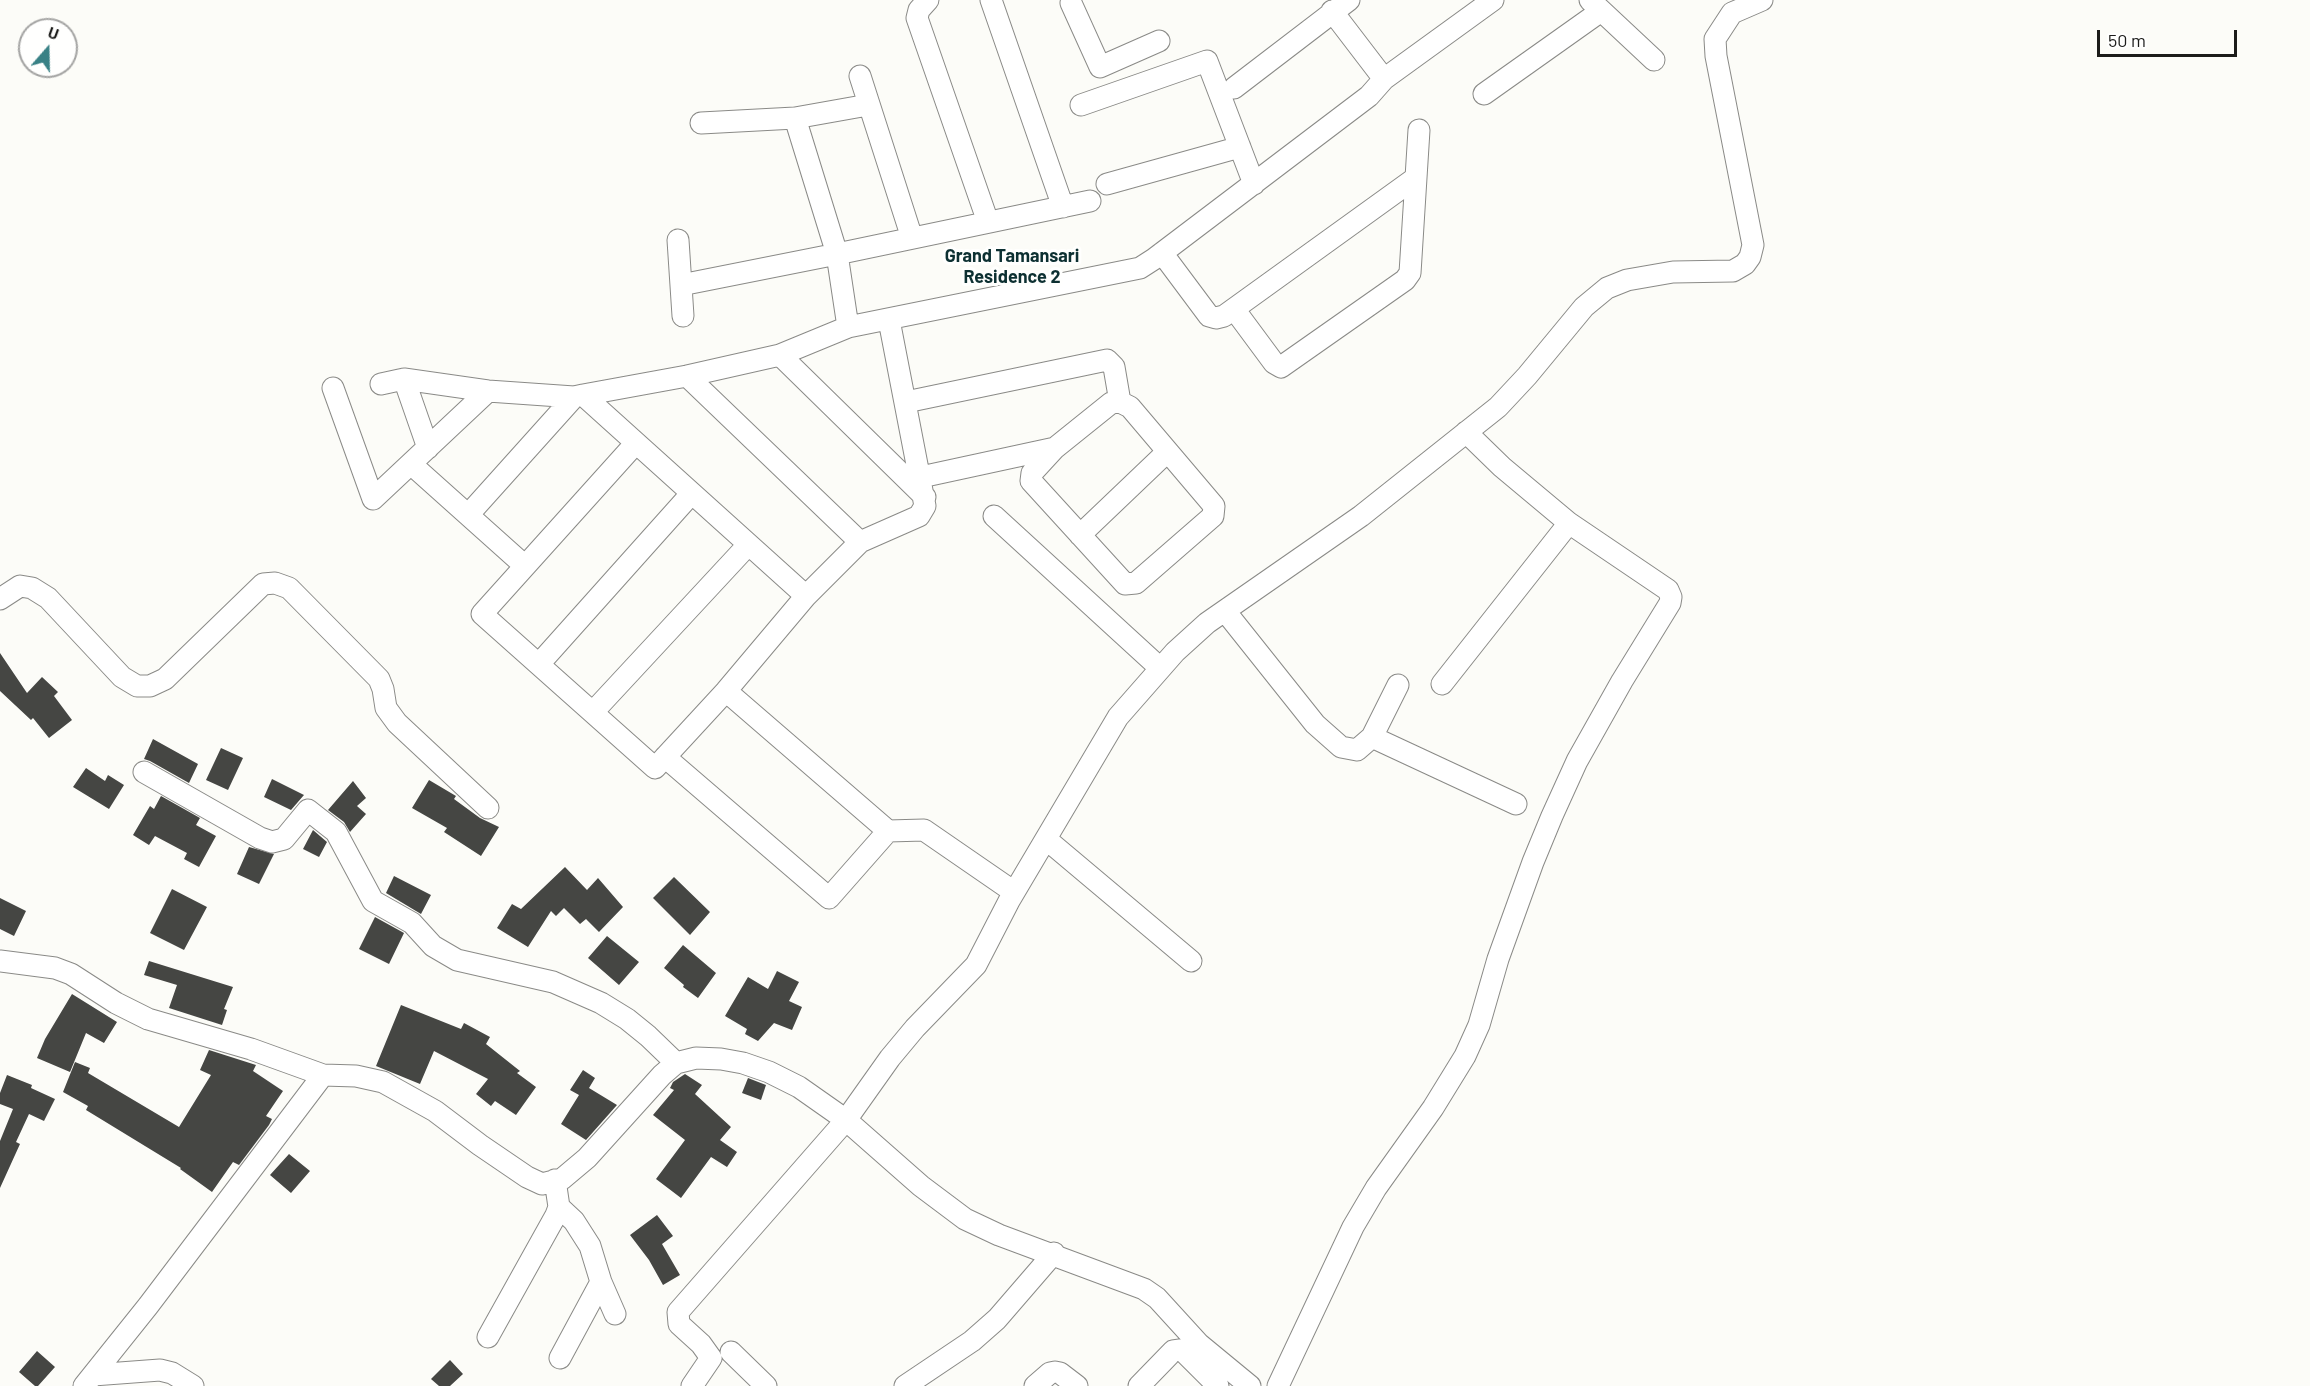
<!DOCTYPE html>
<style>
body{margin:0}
#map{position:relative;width:2310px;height:1386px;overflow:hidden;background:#fcfcf8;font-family:Barlow,sans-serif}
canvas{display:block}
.north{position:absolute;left:18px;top:18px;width:60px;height:60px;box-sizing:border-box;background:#fffffe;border:2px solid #a4a4a3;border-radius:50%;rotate:20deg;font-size:16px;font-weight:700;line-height:24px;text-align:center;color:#1c1c1a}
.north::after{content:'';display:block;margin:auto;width:21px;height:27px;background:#388185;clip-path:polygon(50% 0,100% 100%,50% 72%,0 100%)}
.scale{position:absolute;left:2097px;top:30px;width:140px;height:27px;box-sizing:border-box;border:3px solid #1c1c1a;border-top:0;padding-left:8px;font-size:18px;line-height:21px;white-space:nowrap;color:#1c1c1a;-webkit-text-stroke:4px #fffffe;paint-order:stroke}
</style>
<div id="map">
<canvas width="2310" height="1386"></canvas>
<div class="north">U</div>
<div class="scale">50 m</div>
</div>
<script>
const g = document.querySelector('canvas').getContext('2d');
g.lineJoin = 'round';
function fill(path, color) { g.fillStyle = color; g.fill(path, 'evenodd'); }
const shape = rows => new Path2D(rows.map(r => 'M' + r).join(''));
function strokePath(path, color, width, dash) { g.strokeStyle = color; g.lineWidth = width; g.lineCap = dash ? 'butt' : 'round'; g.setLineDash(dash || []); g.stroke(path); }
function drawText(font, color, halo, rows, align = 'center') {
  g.font = font + ' Barlow,sans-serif'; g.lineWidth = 6; g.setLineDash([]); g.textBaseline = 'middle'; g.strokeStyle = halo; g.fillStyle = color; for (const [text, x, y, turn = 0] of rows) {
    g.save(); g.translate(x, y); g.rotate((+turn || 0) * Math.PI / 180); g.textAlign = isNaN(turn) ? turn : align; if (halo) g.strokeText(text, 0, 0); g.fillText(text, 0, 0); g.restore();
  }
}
const building = shape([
 [0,653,27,693,42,677,58,692,54,696,72,720,49,738,33,718,31,720,0,691],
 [153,739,198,764,189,783,150,761,144,759],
 [221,748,243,758,228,790,206,780],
 [86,768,105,781,108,775,124,785,109,809,73,787],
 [272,779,304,795,291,810,264,797],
 [429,780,456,796,454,799,480,818,499,827,481,856,444,832,447,828,412,808],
 [353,781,366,798,357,806,366,814,350,832,344,822,328,810],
 [161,796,200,818,196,825,216,836,199,867,184,859,187,853,155,836,149,845,133,835,150,806,154,809],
 [313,830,327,842,319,857,303,849],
 [249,847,274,854,259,884,237,874],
 [565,867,587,890,598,878,623,907,599,932,586,919,580,924,564,908,556,916,551,911,528,947,497,928,512,904,521,909],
 [394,876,431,895,421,914,386,893],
 [674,877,710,912,690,935,653,898],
 [172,889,207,907,184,950,150,933],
 [0,898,26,911,14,936,0,929],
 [375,917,404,933,389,964,359,949],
 [607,936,639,962,619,985,588,958],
 [683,945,716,973,698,998,683,987,684,985,664,968],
 [149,961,233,987,224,1009,227,1010,222,1025,169,1008,177,985,144,975],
 [777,971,799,982,789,1001,802,1007,792,1030,774,1023,758,1041,745,1034,747,1029,725,1016,748,977,768,989],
 [72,994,117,1022,104,1043,86,1033,70,1072,37,1058,45,1039],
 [401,1005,461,1029,464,1023,490,1037,486,1044,520,1071,517,1073,536,1087,516,1115,495,1101,491,1106,476,1094,488,1079,434,1051,420,1084,376,1066],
 [209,1050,256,1065,253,1071,283,1091,266,1116,272,1119,269,1125,239,1165,233,1162,212,1192,180,1169,181,1168,86,1110,88,1106,63,1092,75,1062,90,1068,88,1073,179,1127,211,1075,200,1070],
 [583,1070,595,1078,589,1088,617,1105,586,1140,561,1124,579,1095,570,1090],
 [685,1074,702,1085,695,1094,731,1127,720,1140,737,1152,727,1167,711,1157,681,1198,656,1179,685,1140,653,1115,674,1090,670,1088,673,1082],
 [7,1075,32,1085,31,1088,55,1099,44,1121,29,1114,16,1142,20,1144,0,1188,0,1141,13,1109,0,1104,0,1093],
 [748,1078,766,1085,761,1100,742,1093],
 [289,1154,310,1171,291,1193,270,1175],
 [657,1215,673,1236,662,1244,680,1275,663,1285,649,1260,630,1235],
 [37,1351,55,1367,38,1386,35,1386,19,1372],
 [450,1360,463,1374,450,1386,439,1386,431,1379]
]);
const minor = shape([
 [928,0,919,10,917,18,988,222],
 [991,0,1063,207],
 [1590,0,1654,60],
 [1071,3,1100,67,1159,41],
 [1332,11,1384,79],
 [860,76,912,238],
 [1234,88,1349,0],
 [1484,94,1601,11],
 [868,105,795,118,837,254,1090,201],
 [1081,105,1207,61,1254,184],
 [701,123,795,118],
 [1107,184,1240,147],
 [678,240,683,316],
 [1162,253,1209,316,1216,318,1224,316,1414,179],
 [681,285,837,254,848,327],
 [1234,309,1274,363,1281,367,1405,280,1410,273,1419,130],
 [780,355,925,497],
 [687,376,860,542],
 [404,379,428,448],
 [381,384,404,379,488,391,574,397,583,395],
 [333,388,373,499,488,391],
 [906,402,1107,360,1114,367,1120,402],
 [635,444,482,614,655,768,726,691,806,596,860,542,919,516,925,506,889,320],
 [411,464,525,566],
 [921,477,1055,448,1111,403,1120,402,1130,407,1214,506,1213,516,1136,583,1125,584,1031,481,1032,473,1055,448],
 [468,515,574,397],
 [994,516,1160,668],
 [1080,535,1167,452],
 [806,596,583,395,687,376,780,355,848,327,1140,268,1154,259,1369,96,1384,79,1493,0],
 [0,599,20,586,32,588,48,598,122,677,137,686,150,686,165,679,263,584,275,583,289,588,379,679,383,689,386,708,397,723,488,808],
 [1225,611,1315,724,1341,747,1357,750,1372,737,1516,804],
 [539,664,691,494],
 [1442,684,1569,523],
 [726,691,888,831,924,830,1014,892],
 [593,712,748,545],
 [1372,737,1398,685],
 [665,757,829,898,888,831],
 [144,772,260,838,272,842,284,839,308,810,336,832,373,901,412,923,433,946,457,960,553,982,601,1003,627,1019,648,1036,676,1063],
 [1046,839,1191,961],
 [0,961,55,968,71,974,116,1003,148,1019,251,1049,323,1075,356,1076,383,1082,435,1111,480,1145,527,1177,542,1184,562,1179,587,1158,662,1075,676,1063,696,1058,721,1059,743,1063,769,1072,799,1087,846,1120,921,1186,965,1219,999,1235,1144,1289,1157,1298,1199,1344,1250,1386],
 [559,1207,574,1221,590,1246,601,1282,560,1358],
 [601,1282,615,1314],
 [488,1337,556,1215,559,1207,555,1180],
 [731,1352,766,1386],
 [93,1375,160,1370,172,1373,193,1386],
 [84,1386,148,1306,323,1075],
 [692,1386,711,1358,701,1344,679,1324,678,1312,846,1120,890,1058,915,1028,976,965,1009,901,1118,717,1175,652,1207,623,1361,516,1498,407,1527,376,1584,307,1607,288,1627,280,1673,272,1733,271,1745,264,1750,257,1753,245,1716,56,1715,39,1732,13,1762,0],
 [905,1386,972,1341,997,1319,1054,1253],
 [1035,1386,1050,1373,1055,1372,1060,1373,1077,1386],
 [1139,1386,1173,1351,1180,1350,1183,1351,1218,1386],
 [1278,1386,1353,1227,1376,1188,1433,1108,1465,1056,1479,1025,1498,959,1533,862,1552,816,1577,761,1622,681,1670,603,1671,597,1668,590,1569,523,1502,467,1466,432]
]);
const neighbourhoodNames = [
 ["Grand Tamansari",1012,256],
 ["Residence 2",1012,277]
];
fill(building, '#454643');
strokePath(minor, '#8a8a87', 23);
strokePath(minor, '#fff', 21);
drawText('bold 18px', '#0d3032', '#fffffe', neighbourhoodNames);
</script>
